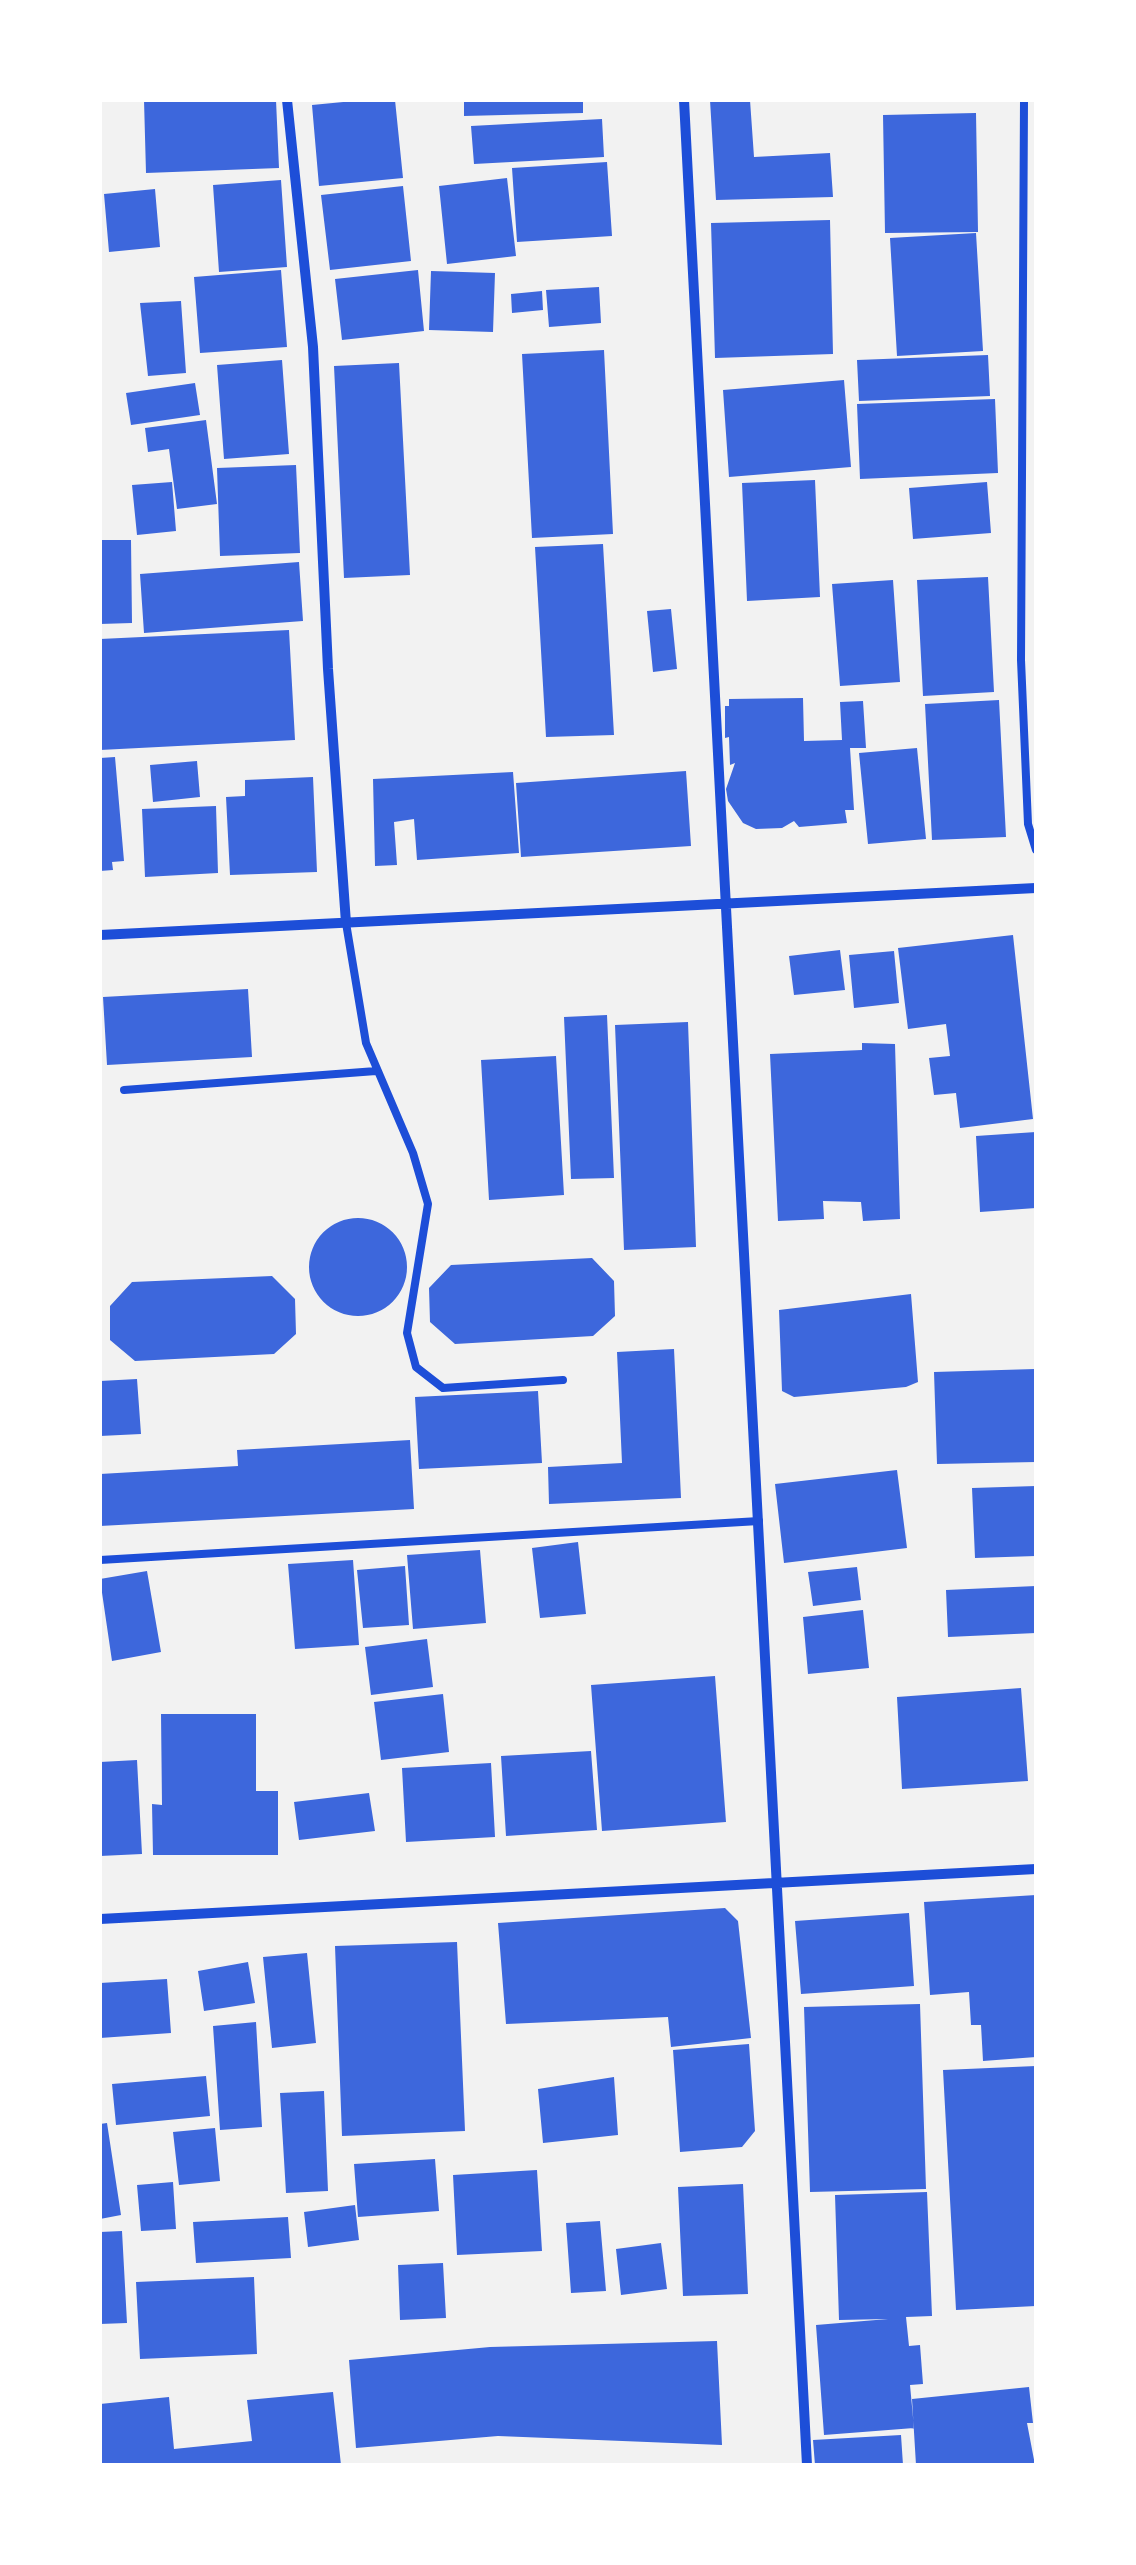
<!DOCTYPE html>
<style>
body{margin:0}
#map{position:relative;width:1136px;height:2565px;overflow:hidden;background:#f2f2f2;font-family:Arial,sans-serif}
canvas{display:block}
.frame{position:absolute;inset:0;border:102px solid #fff;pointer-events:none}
</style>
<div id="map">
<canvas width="1136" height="2565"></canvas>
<div class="frame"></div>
</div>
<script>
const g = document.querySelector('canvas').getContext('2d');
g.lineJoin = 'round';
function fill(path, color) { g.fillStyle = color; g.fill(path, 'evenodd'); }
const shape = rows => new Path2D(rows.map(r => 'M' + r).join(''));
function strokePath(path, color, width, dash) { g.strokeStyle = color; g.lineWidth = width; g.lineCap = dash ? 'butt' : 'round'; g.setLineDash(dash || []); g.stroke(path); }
const building = shape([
 [144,100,276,100,279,168,146,173],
 [364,100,395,100,403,178,319,186,312,105],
 [464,100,583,100,583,113,464,116],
 [710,100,750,100,754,157,830,153,833,197,716,200],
 [976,113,978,232,885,233,883,115],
 [602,119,604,157,474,164,471,126],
 [607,162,612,236,517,242,512,168],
 [507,178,516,256,447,264,439,186],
 [281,180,287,267,219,272,213,185],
 [403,186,411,261,330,270,321,195],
 [155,189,160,247,109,252,104,194],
 [830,220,833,354,715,358,711,223],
 [976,233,983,351,897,356,890,238],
 [281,270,287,347,200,353,194,277],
 [418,270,424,331,342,340,335,279],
 [431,271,495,273,493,332,429,330],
 [599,287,601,323,549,327,546,290],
 [542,291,543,310,512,313,511,294],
 [181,301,186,373,148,376,140,303],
 [604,350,613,534,532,538,522,354],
 [988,355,990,396,859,401,857,360],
 [282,360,289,454,224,459,217,365],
 [399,363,410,575,344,578,334,366],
 [844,380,851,467,729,477,723,390],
 [195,383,200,415,131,425,126,393],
 [995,399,998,473,860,479,857,404],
 [206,420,217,504,177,509,169,449,148,452,145,428],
 [296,465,300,553,220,556,217,468],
 [815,480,820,597,747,601,742,483],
 [172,482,176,531,137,535,132,485],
 [987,482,991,533,913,539,909,488],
 [100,540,131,540,132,623,100,624],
 [603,544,614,735,546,737,535,547],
 [299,562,303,621,144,633,140,574],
 [988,577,994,692,923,696,917,580],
 [893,580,900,682,840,686,832,584],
 [671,609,677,669,653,672,647,611],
 [289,630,295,740,100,750,100,639],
 [803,698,804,741,842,740,840,702,863,701,866,748,850,748,854,810,845,810,847,823,799,827,794,821,782,828,756,829,743,823,728,801,726,789,735,763,730,765,729,737,725,738,725,706,729,706,729,699],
 [999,700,1006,837,932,840,925,704],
 [917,748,926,839,868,844,859,753],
 [115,757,124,861,112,862,113,870,100,871,100,758],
 [197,761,200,797,153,802,150,765],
 [686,771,691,846,521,857,516,783],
 [513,772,519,853,417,860,414,819,394,822,397,865,375,866,373,779],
 [313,777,317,872,230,875,226,797,245,796,245,780],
 [216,806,218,873,145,877,142,809],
 [1013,935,1033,1119,960,1128,956,1093,934,1095,929,1058,950,1056,946,1024,908,1029,898,948],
 [840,950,845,990,794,995,789,956],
 [894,951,899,1003,854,1008,849,955],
 [248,989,252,1057,107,1065,103,997],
 [607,1015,614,1178,571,1179,564,1017],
 [688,1022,696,1247,624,1250,615,1025],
 [862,1043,895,1044,900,1219,863,1221,861,1202,823,1201,824,1219,778,1221,770,1054,862,1050],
 [556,1056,564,1195,489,1200,481,1060],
 [1036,1132,1036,1208,980,1212,976,1136],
 '309 1267a49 49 0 1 1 98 0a49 49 0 1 1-98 0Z',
 [592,1258,614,1281,615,1316,593,1336,455,1344,430,1322,429,1288,451,1265],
 [272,1276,295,1299,296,1334,274,1354,135,1361,110,1340,110,1306,132,1282],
 [911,1294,918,1382,906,1387,794,1397,782,1391,779,1310],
 [674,1349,681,1498,549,1504,548,1467,622,1463,617,1352],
 [1035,1369,1036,1462,937,1464,934,1372],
 [137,1379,141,1434,100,1436,100,1381],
 [538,1391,542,1463,419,1469,415,1397],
 [410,1440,414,1509,100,1526,100,1474,238,1466,237,1450],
 [897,1470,907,1548,784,1563,775,1484],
 [1036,1486,1036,1556,975,1558,972,1488],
 [578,1542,586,1614,540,1618,532,1548],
 [480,1550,486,1623,413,1629,407,1555],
 [353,1560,359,1645,295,1649,288,1564],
 [405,1566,409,1625,363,1628,357,1570],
 [857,1567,861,1600,813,1606,808,1572],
 [147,1571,161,1652,112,1661,100,1579],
 [1036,1586,1036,1633,948,1637,946,1590],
 [863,1610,869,1668,808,1674,803,1617],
 [427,1639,433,1687,371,1695,365,1647],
 [715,1676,726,1822,602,1831,591,1685],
 [1021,1688,1028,1781,902,1789,897,1697],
 [443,1694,449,1752,381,1760,374,1702],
 [161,1714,256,1714,256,1791,278,1791,278,1855,153,1855,152,1804,162,1805],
 [591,1751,597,1830,506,1836,501,1756],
 [137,1760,142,1854,100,1856,100,1762],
 [491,1763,495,1837,406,1842,402,1768],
 [369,1793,375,1831,299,1840,294,1802],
 [1036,1895,1036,2057,983,2061,981,2025,971,2025,969,1992,930,1995,924,1902],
 [725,1908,738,1921,751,2038,671,2047,668,2017,506,2024,498,1923],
 [909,1913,914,1986,801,1994,795,1921],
 [457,1942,465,2131,342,2136,335,1946],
 [307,1953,316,2043,272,2048,263,1957],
 [248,1962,255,2003,204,2011,198,1971],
 [167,1979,171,2033,100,2038,100,1983],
 [920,2004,926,2189,810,2192,804,2007],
 [256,2022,262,2127,220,2130,213,2026],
 [749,2044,755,2131,742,2147,680,2152,673,2050],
 [1036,2066,1036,2306,956,2310,943,2070],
 [206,2076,210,2116,116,2125,112,2084],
 [614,2077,618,2135,543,2143,538,2089],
 [324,2091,328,2191,286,2193,280,2093],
 [107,2123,121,2215,100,2219,100,2124],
 [215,2128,220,2181,179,2185,173,2132],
 [435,2159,439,2211,358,2217,354,2164],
 [537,2170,542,2251,457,2255,453,2175],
 [173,2182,176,2229,141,2231,137,2185],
 [743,2184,748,2294,683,2296,678,2187],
 [927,2192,932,2316,906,2317,909,2346,920,2345,923,2384,910,2385,914,2428,824,2435,816,2325,888,2319,839,2320,835,2195],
 [355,2205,359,2240,308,2247,304,2212],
 [288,2217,291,2258,196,2263,193,2222],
 [600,2221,606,2291,571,2293,566,2223],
 [122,2231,127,2323,100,2324,100,2232],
 [661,2243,667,2289,621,2295,616,2249],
 [443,2263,446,2318,400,2320,398,2265],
 [254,2277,257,2354,140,2359,136,2282],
 [717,2341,722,2445,498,2436,356,2448,349,2360,490,2347],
 [1029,2387,1033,2423,1027,2423,1035,2465,916,2465,912,2399],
 [333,2392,341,2465,100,2465,100,2404,169,2397,174,2449,252,2441,247,2400],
 [901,2435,903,2465,815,2465,813,2440]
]);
const service = shape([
 [1024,100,1021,660,1028,824,1036,850],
 [346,923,366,1043,413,1153,428,1204,407,1333,416,1367,443,1388,563,1380],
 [124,1090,376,1071],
 [100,1560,759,1521]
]);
const minor = shape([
 [287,100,313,347,328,669,346,923],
 [684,100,807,2465],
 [100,935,1036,888],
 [100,1919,1036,1869]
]);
fill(building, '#3d67dc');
strokePath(service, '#1d4ed8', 8);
strokePath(minor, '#1d4ed8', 10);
</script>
